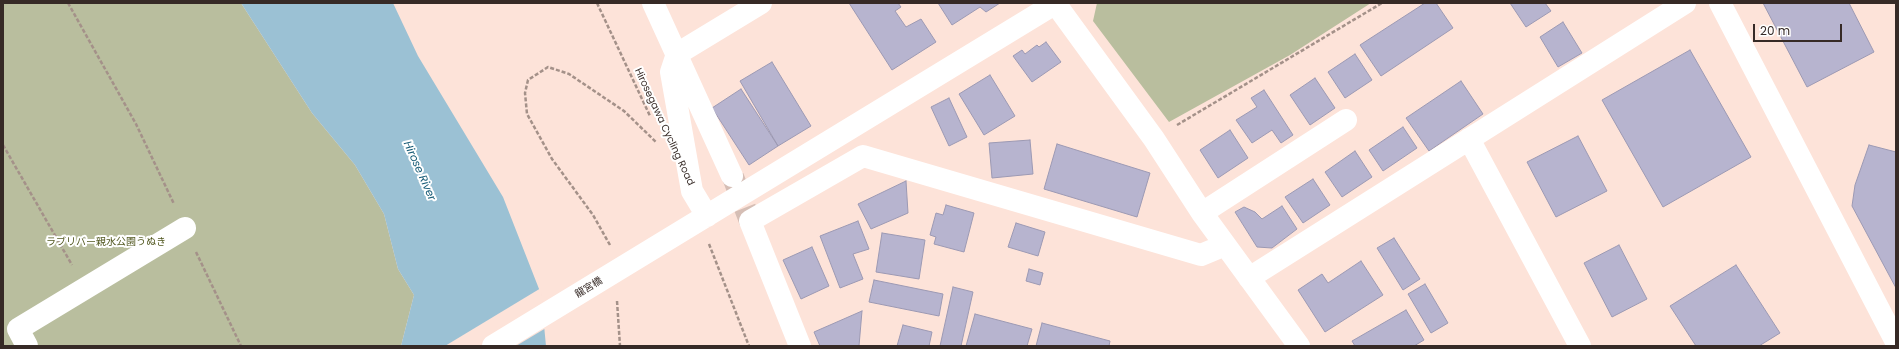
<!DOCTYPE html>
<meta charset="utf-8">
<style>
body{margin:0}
#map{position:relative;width:1899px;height:349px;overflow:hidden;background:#fde3d9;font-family:Poppins,sans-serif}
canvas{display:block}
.frame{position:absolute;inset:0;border:4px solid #362a26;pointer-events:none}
.scale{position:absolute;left:1753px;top:24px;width:89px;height:18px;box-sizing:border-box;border:2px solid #362a26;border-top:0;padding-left:5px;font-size:12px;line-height:14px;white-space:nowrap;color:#362a26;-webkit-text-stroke:3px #fff;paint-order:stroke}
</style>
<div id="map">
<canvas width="1899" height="349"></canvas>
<div class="frame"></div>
<div class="scale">20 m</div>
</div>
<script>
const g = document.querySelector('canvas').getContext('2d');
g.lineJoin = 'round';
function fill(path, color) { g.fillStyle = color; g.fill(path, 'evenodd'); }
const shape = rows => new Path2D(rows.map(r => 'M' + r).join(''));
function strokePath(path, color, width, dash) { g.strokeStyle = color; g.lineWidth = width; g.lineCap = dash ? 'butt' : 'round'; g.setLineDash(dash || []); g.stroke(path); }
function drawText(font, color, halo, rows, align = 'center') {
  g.font = font + ' Poppins,"Noto Sans JP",sans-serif'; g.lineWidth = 4; g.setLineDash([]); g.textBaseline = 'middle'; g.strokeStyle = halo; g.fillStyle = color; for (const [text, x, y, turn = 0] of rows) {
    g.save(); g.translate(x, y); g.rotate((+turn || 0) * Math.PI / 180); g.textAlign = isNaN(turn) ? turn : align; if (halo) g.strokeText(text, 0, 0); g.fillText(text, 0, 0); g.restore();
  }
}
const green = shape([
 [3,3,241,3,312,113,355,165,384,214,398,269,414,295,401,346,3,346],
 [1097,3,1371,3,1290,55,1169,122,1093,21]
]);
const water = shape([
 [241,3,393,3,418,56,503,197,541,294,546,346,401,346,414,295,398,269,384,214,355,165,312,113]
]);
const pier = shape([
 [541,288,546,328,516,346,445,346]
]);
const building = shape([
 [849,3,898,3,901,7,895,11,906,27,921,19,936,42,892,70,849,3],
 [938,3,1000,3,986,12,980,7,952,25,938,3],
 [1425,3,1436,3,1453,28,1381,76,1360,45,1425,3],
 [1510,3,1545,3,1551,11,1526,27,1510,3],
 [1763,3,1849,3,1874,52,1807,87,1763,3],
 [1563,22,1582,53,1558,67,1540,37,1563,22],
 [1046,42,1061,62,1032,82,1013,56,1022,50,1025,54,1037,45,1039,47,1046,42],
 [1690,50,1751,157,1663,207,1602,100,1690,50],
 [1355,54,1372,80,1345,98,1328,72,1355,54],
 [772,62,811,126,778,146,740,81,772,62],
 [990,75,1015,116,984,135,959,94,990,75],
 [1315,78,1335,108,1310,125,1290,95,1315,78],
 [1461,81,1483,114,1429,151,1406,118,1461,81],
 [741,89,778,146,749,165,712,108,741,89],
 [1264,90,1293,135,1281,143,1272,130,1252,143,1236,120,1257,107,1251,98,1264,90],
 [949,98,967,137,949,146,931,107,949,98],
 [1403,127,1417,148,1383,171,1369,150,1403,127],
 [1230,130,1248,158,1218,178,1200,150,1230,130],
 [1578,136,1607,191,1556,217,1527,162,1578,136],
 [1030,140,1033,174,992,178,989,143,1030,140],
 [1057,144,1150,173,1137,217,1044,189,1057,144],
 [1869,145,1896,152,1896,288,1852,206,1855,185,1869,145],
 [1355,151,1372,177,1342,197,1325,172,1355,151],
 [1313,179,1330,205,1303,223,1285,197,1313,179],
 [906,181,908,213,871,229,858,204,906,181],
 [946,205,974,213,964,252,934,244,936,237,930,235,936,213,943,215,946,205],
 [1282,206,1297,229,1272,248,1257,247,1235,212,1244,207,1255,212,1262,219,1282,206],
 [858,221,869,249,853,254,863,279,840,288,820,236,858,221],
 [1016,223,1045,232,1038,256,1008,247,1016,223],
 [882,233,925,240,919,279,876,272,882,233],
 [1394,238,1420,279,1403,290,1377,248,1394,238],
 [1619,245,1647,299,1612,317,1584,263,1619,245],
 [812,247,829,286,801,299,783,260,812,247],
 [1361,261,1383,295,1325,332,1298,290,1322,274,1328,283,1361,261],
 [1736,265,1780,333,1759,346,1696,346,1670,306,1736,265],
 [1029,269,1043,273,1040,285,1026,281,1029,269],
 [874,280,943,294,939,316,869,302,874,280],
 [1425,284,1448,323,1431,333,1408,294,1425,284],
 [953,287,973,292,961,346,940,346,953,287],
 [1406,310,1424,340,1414,346,1355,346,1352,341,1406,310],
 [862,311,859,346,820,346,814,332,862,311],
 [975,314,1032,329,1027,346,966,346,975,314],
 [1042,323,1110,341,1109,346,1036,346,1042,323],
 [903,325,932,332,929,346,897,346,903,325]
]);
const minorTunnel = shape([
 [733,177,750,221]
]);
const path = shape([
 [68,3,136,124,174,204],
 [597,3,650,116],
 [1177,125,1382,3],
 [3,145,72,265],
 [709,244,749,346],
 [610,245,593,215,552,159,527,114,525,93,528,80,548,67,569,74,624,111,656,142],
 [196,252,241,346],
 [617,301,620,346]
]);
const minor = shape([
 [653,3,732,176],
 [1055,3,1154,139,1202,213,1299,346],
 [1720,3,1896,342],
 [1469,139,1580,346],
 [1202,213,1346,120],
 [707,216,692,191,671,72,677,54,761,3],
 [1249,278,1685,3],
 [27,346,18,329,185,228],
 [493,346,1056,3],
 [800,346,750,221,863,156,1201,255,1225,245]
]);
const streetNames = [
 ["Hirosegawa Cycling Road",664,127,65],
 ["龍宮橋",589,288,-31]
];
const parkNames = [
 ["ラブリバー親水公園うぬき",106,242]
];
const waterNames = [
 ["Hirose River",419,171,66]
];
fill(green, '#b9be9e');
fill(water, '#9bc1d4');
fill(pier, '#fde3d9');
fill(building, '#b7b4cf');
strokePath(building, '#9c99b3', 1);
strokePath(minorTunnel, '#d5beb5', 22, [22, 11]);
strokePath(path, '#a49189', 2.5, [4, 2]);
strokePath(minor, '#fff', 22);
drawText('10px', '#362a26', '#fff', streetNames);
drawText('10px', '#525820', '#fff', parkNames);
drawText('italic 11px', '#155a75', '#fff', waterNames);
</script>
